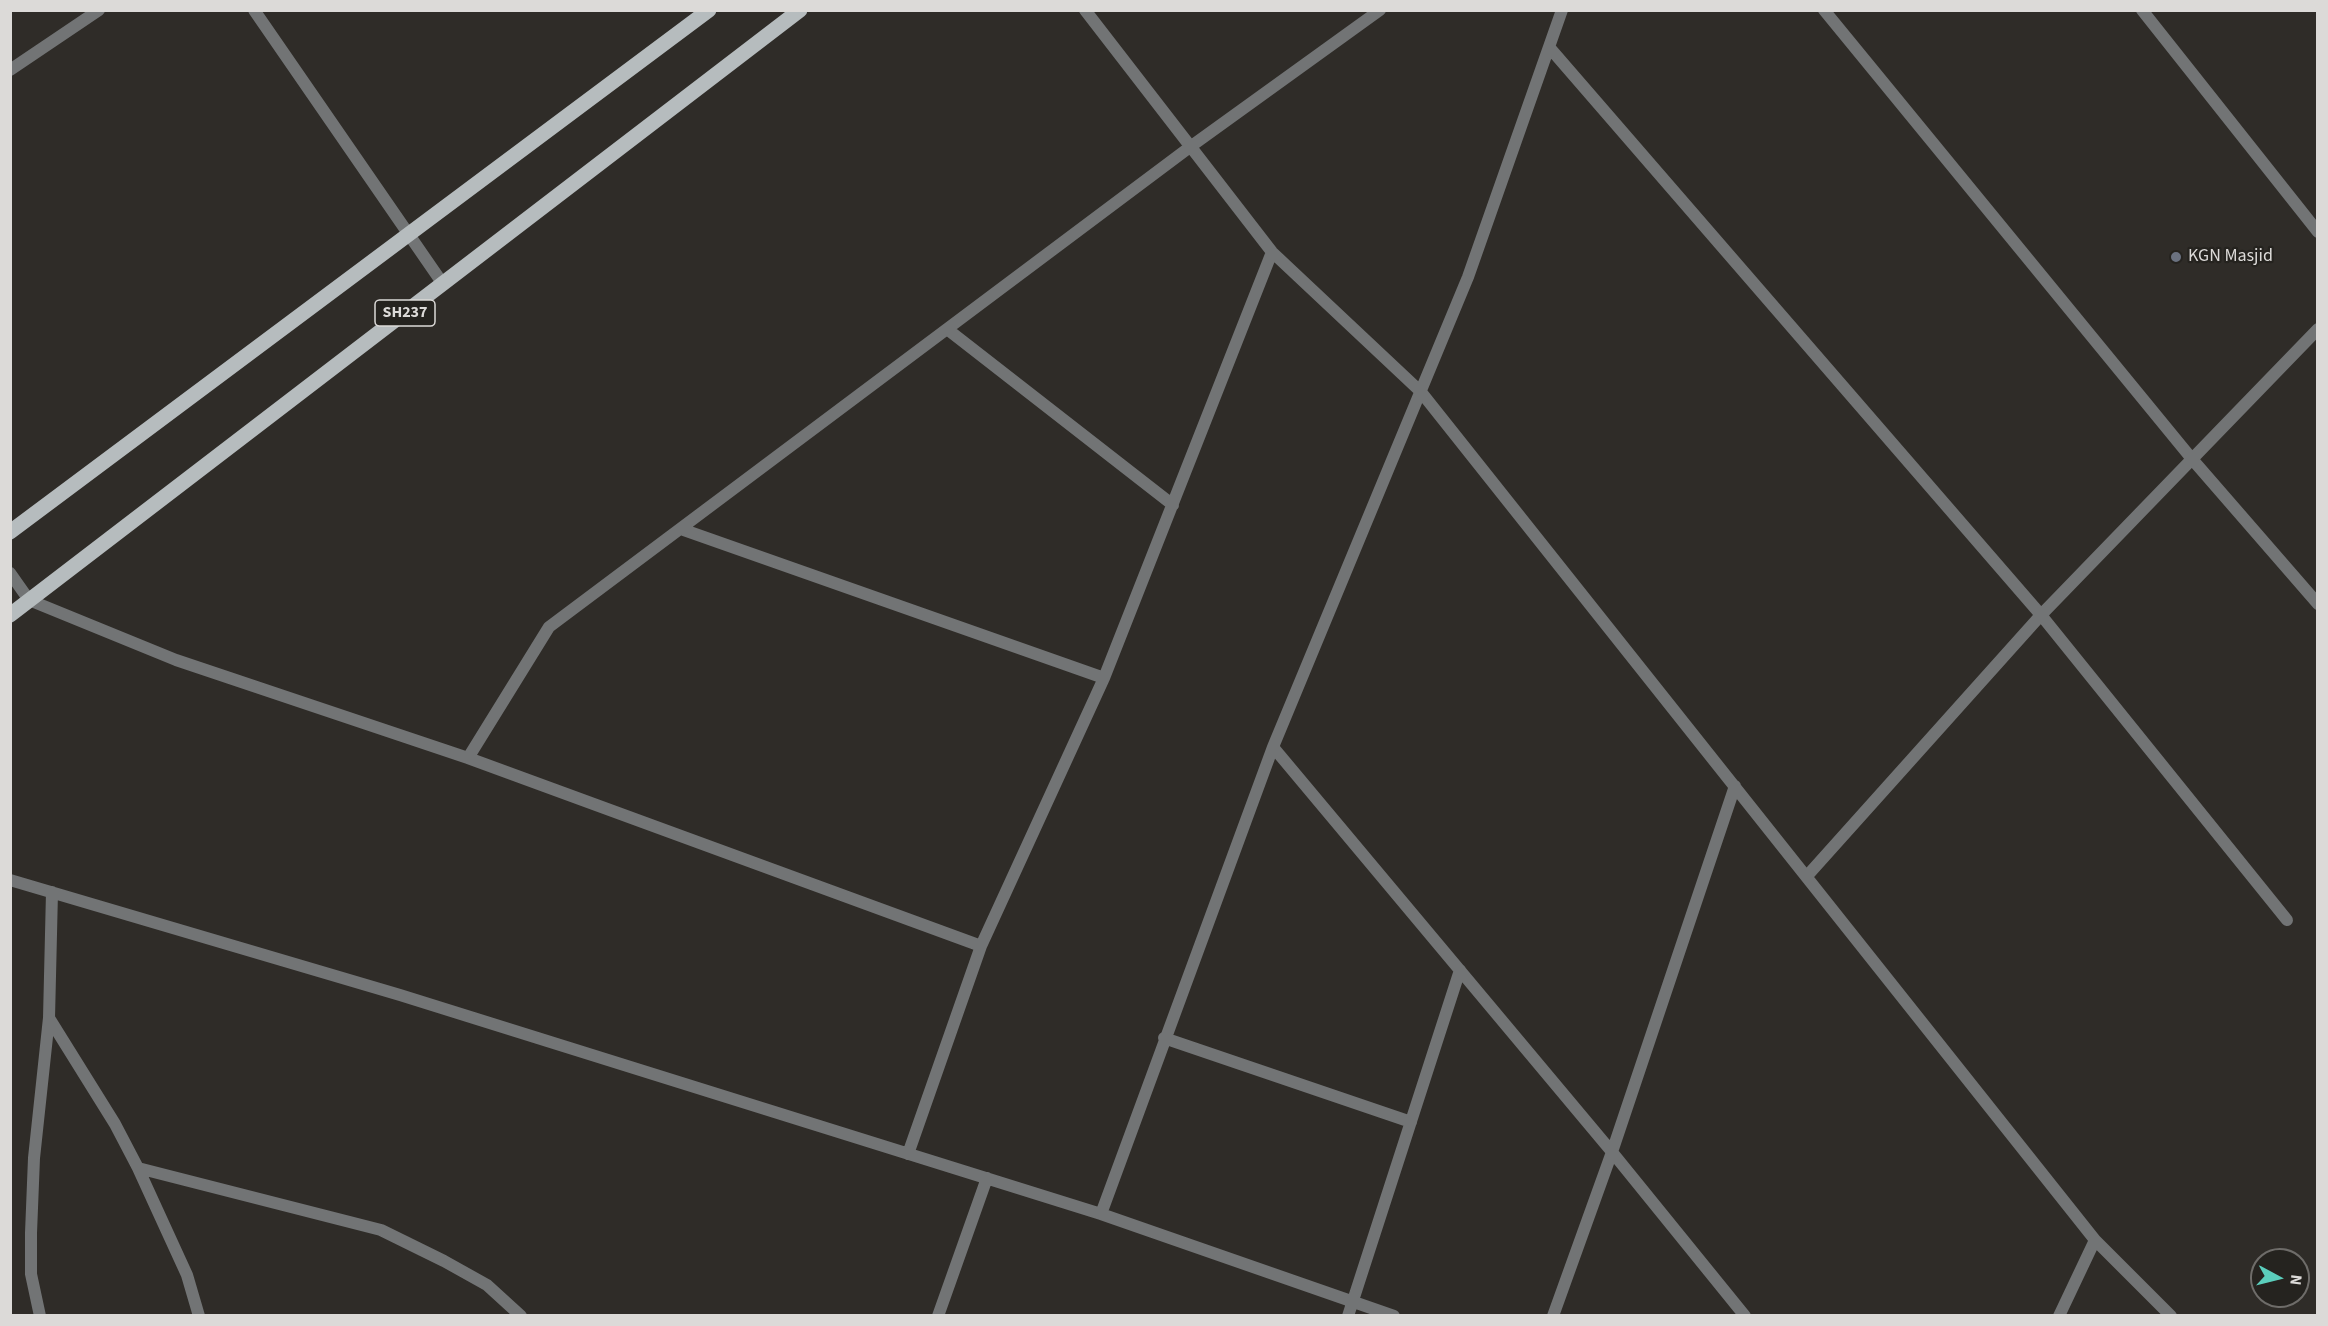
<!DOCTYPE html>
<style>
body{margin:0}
#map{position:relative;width:2328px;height:1326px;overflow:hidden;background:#2f2c28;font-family:"Source Sans 3",sans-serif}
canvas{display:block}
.frame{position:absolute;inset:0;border:12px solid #dcdad8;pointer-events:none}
.north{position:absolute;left:2250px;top:1248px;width:60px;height:60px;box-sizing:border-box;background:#25231f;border:2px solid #6e6c69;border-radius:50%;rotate:97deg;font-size:16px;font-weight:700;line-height:24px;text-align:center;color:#dcdad8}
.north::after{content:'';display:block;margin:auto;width:21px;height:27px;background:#5bcebc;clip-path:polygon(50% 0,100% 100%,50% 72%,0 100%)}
</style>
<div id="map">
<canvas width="2328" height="1326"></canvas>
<div class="frame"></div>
<div class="north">N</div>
</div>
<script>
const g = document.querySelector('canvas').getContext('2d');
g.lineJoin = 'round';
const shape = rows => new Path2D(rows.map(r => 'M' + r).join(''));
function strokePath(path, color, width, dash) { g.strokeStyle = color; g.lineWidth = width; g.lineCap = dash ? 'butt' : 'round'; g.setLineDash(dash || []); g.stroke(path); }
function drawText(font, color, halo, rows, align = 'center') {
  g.font = font + ' "Source Sans 3",sans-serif'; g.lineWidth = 4.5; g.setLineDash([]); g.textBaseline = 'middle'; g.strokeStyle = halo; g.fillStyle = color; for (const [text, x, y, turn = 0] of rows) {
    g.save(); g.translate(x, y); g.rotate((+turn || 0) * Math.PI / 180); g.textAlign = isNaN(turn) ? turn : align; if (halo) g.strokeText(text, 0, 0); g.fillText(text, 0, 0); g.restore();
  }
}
const minor = shape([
 [254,10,443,284],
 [1085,10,1272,252,1421,392,2095,1240,2171,1316],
 [1824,10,2192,459,2318,604],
 [2142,10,2318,232],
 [1549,47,2041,615,2287,920],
 [10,70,99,10],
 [947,329,1173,505],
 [681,529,1104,678],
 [10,573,29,600,176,660,468,758,981,946],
 [1273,747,1612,1152,1745,1316],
 [468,758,549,627,1190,147,1380,10],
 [1807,876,2041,615,2318,329],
 [10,880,400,995,1101,1214,1394,1316],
 [49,1018,115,1124,138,1168,187,1275,199,1316],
 [1164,1038,1411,1122],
 [908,1154,981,946,1104,678,1272,252],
 [138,1168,381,1230,444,1261,487,1285,521,1316],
 [1101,1214,1273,747,1468,277,1562,10],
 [40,1316,31,1274,31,1233,34,1158,49,1018,52,892],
 [938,1316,987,1178],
 [1348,1316,1460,970],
 [1553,1316,1612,1152,1735,786],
 [2059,1316,2095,1240]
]);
const primary = shape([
 [10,532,709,10],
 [10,615,800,10]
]);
const markers = [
 [2176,257,6,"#6b7280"]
];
const shields = [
 [405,313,60]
];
const shieldNames = [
 ["SH237",405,313]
];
const poiNames = [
 ["KGN Masjid",2188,257]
];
strokePath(minor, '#727475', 12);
strokePath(primary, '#b6bcbe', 15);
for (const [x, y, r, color] of markers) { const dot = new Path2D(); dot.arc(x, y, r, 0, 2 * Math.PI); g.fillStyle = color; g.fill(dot); strokePath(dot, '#25231f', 2); }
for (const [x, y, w] of shields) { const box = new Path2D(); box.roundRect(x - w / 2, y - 13, w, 26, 4.5); g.fillStyle = '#25231f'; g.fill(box); strokePath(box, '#dcdad8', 1.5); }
drawText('bold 16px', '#dcdad8', null, shieldNames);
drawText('18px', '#dcdad8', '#25231f', poiNames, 'left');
</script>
